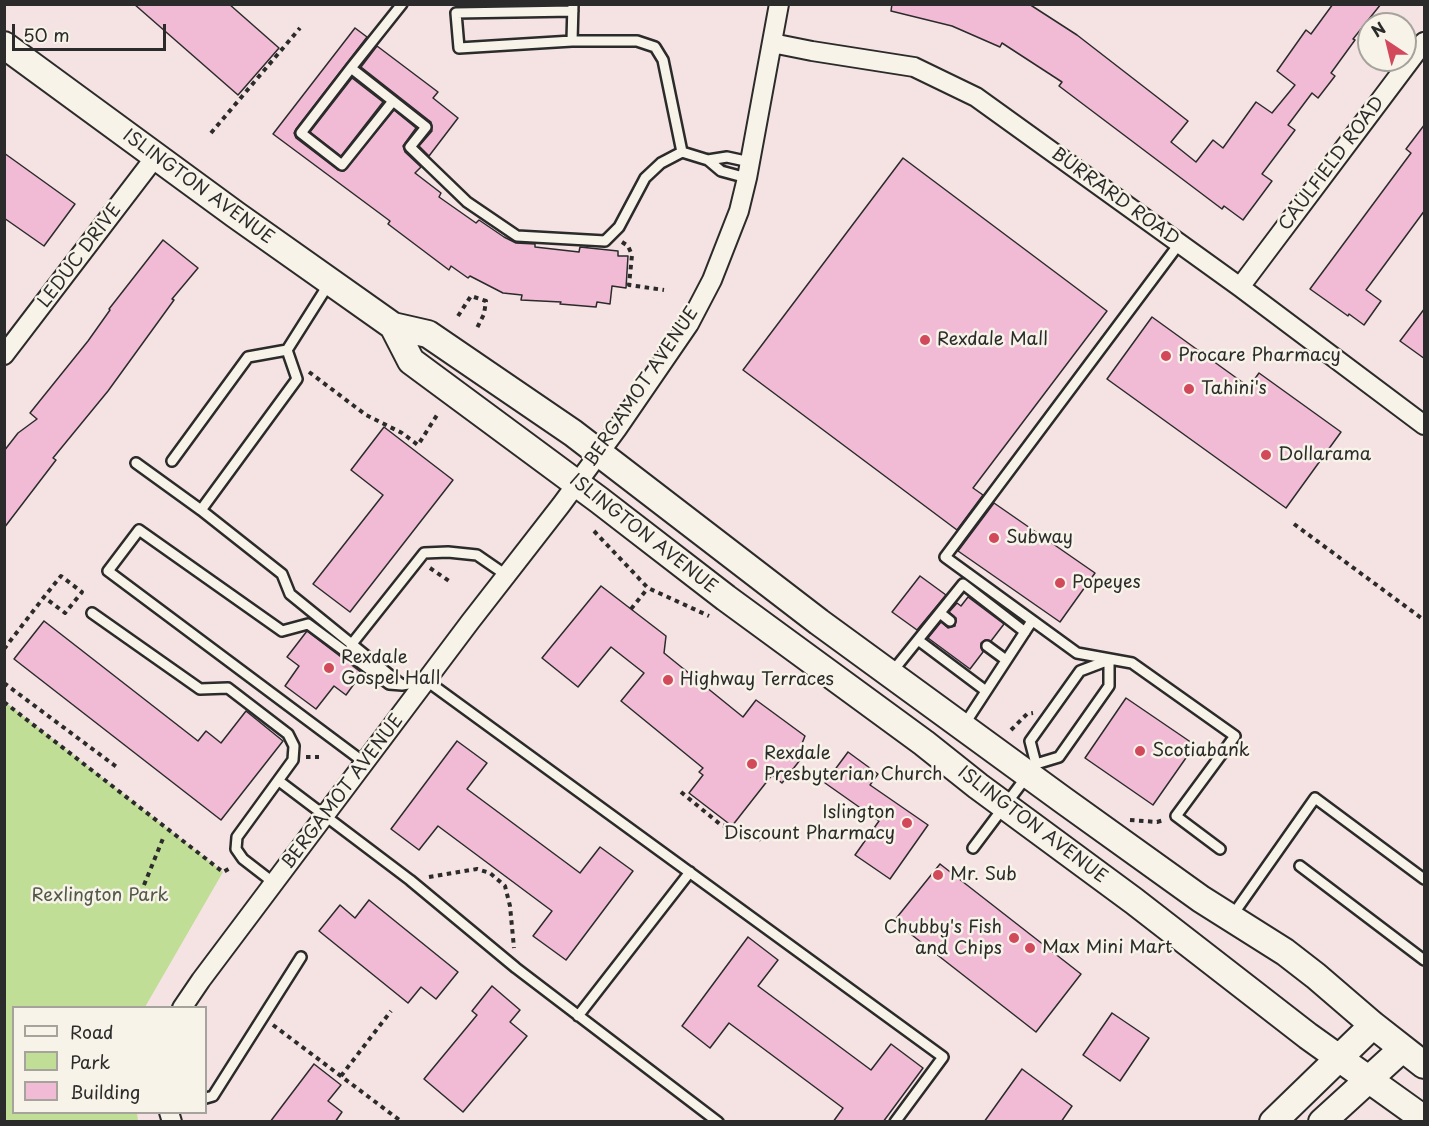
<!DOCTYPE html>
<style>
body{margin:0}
#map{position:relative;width:1429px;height:1126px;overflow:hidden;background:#f5e2e2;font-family:"Playpen Sans",sans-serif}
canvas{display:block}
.frame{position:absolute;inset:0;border:6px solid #2b2b2b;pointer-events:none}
.legend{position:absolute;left:12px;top:1006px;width:195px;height:108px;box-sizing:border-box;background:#f7f3e8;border:2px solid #a5a39c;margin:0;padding:8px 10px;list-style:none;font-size:18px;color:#2b2b2b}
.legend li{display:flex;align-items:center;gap:12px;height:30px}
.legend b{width:30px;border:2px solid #a5a39c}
.north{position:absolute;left:1357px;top:12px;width:60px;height:60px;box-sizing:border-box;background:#f7f3e8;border:2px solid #a5a39c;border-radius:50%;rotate:325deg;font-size:16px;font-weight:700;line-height:24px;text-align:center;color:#2b2b2b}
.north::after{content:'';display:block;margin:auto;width:21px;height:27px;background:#d1495b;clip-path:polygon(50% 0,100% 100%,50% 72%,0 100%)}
.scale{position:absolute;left:12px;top:24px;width:154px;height:27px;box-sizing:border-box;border:3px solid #2b2b2b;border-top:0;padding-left:8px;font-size:18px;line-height:21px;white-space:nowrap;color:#2b2b2b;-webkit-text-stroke:4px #f7f3e8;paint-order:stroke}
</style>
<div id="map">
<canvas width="1429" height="1126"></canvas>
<div class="frame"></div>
<ul class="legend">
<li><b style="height:8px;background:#f7f3e8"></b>Road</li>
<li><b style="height:16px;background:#c0de96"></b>Park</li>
<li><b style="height:16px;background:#f1bbd5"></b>Building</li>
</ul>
<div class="north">N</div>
<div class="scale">50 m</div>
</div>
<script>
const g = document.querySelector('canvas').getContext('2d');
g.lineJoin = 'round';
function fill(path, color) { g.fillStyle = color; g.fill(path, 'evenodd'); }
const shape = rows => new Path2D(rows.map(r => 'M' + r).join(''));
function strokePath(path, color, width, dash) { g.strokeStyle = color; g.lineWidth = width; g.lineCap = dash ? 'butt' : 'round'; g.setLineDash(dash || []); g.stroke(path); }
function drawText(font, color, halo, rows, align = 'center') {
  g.font = font + ' "Playpen Sans",sans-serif'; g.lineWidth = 5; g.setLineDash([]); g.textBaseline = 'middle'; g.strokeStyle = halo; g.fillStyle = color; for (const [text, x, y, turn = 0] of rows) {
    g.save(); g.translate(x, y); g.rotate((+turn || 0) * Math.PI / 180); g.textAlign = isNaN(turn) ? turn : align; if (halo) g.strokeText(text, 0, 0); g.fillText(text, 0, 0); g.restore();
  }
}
const green = shape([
 [5,702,223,872,145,1007,14,1008,14,1112,137,1113,138,1121,5,1121]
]);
const building = shape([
 [134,4,229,4,279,48,238,95,134,4],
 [892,4,1029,4,1077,35,1188,121,1171,142,1196,162,1213,140,1223,148,1256,102,1272,113,1295,85,1277,71,1306,30,1311,34,1333,4,1381,4,1353,39,1355,40,1331,73,1335,76,1318,98,1312,93,1288,125,1295,130,1262,174,1272,181,1243,220,1224,206,1222,209,1059,86,1062,82,1002,43,1000,47,952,26,891,11,892,4],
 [355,28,367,37,296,129,294,133,296,138,338,170,344,171,394,110,416,128,403,146,405,152,421,167,415,173,441,193,439,197,476,223,479,220,504,237,516,243,535,244,535,247,579,252,580,247,618,251,618,256,628,256,626,288,612,286,610,304,597,302,596,307,560,304,561,302,521,300,522,295,503,293,470,276,468,278,451,266,449,270,388,224,390,221,273,134,355,28],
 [377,46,438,92,433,98,458,118,429,156,419,146,432,131,431,122,361,67,377,46],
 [352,78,383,102,341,156,310,132,352,78],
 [1425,124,1425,210,1366,290,1381,301,1364,325,1349,314,1348,316,1310,289,1411,153,1406,149,1425,124],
 [4,153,75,204,44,246,4,218,4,153],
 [903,158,1107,311,973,488,983,495,957,530,743,370,903,158],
 [163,240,198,268,172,299,174,300,108,391,53,458,56,460,4,528,4,451,18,433,37,419,30,413,88,341,110,310,109,309,163,240],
 [1425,308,1425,359,1400,341,1425,308],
 [1152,317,1249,387,1259,373,1341,432,1286,508,1107,379,1152,317],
 [384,427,453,480,350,612,313,584,383,495,351,470,384,427],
 [994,503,1095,573,1060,622,958,551,994,503],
 [920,576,946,595,917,630,892,612,920,576],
 [601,586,666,636,664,653,743,717,756,700,805,736,799,751,804,755,782,783,772,775,732,826,689,793,703,775,699,772,703,768,621,701,644,673,611,647,578,687,542,658,601,586],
 [968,597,1004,624,991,641,985,640,981,643,981,648,983,652,970,669,928,638,941,622,948,628,955,626,956,618,949,612,957,603,961,606,968,597],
 [44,621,198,741,206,731,221,743,246,711,283,741,221,820,14,659,44,621],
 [307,631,362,673,346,695,334,686,316,709,285,686,299,666,287,657,307,631],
 [1126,698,1195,745,1153,805,1085,758,1126,698],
 [457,741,487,763,467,789,580,873,600,847,633,871,566,960,533,936,552,911,438,826,419,850,391,829,457,741],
 [848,752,878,774,870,785,928,825,890,879,855,855,879,821,825,783,848,752],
 [940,864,1081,974,1036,1032,894,921,940,864],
 [369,900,458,972,436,999,421,987,408,1003,319,931,340,905,355,918,369,900],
 [748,937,778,960,758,986,871,1070,891,1044,923,1068,883,1122,833,1122,843,1108,729,1023,710,1048,682,1026,748,937],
 [492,986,520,1010,510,1022,527,1036,463,1112,424,1079,477,1015,472,1011,492,986],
 [1112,1013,1149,1038,1120,1081,1083,1055,1112,1013],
 [314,1064,341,1085,328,1101,342,1112,335,1122,270,1122,314,1064],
 [1022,1069,1072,1106,1061,1122,984,1122,1022,1069]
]);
const path = shape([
 [211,133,300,28],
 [622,242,628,246,632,255,629,285,664,290],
 [458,316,471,296,486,301,484,314,477,328],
 [309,372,366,415,402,433,418,445,437,415],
 [1294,524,1424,620],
 [594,531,648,588,709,616],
 [430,568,449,581],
 [631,609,648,588],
 [4,649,44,597,61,576,82,592,65,613,44,597],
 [4,683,118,768],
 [4,702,223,872,232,867],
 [1011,730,1027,714,1033,713],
 [306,757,319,757],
 [681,792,721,825,735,828,764,841],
 [1130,820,1157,822,1164,820],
 [429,877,477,869,490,873,505,886,510,906,514,948],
 [144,885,164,836],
 [273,1025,402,1122],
 [341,1076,391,1011]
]);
const lane = shape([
 [573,4,572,41,637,41,655,47,663,60,682,152,708,160,727,157,750,162],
 [572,41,459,48,456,13,573,11],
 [351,68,393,101,342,165,301,133,351,68,402,4],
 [393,101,426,127,410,147,467,202,517,236,605,241,619,227,645,178,661,163,682,152],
 [708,160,721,171,747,178],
 [1179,244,945,557,1077,653,1132,663,1235,736,1176,816,1220,849],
 [172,461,248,357,287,350],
 [136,463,201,510,282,574,290,594,402,685,427,681,943,1057,895,1122],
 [201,510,297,379,287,350,330,282],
 [92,613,200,689,228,688,288,734,294,746,293,760,237,837,236,849,243,859,274,883],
 [940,613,950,621],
 [918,640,986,691],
 [351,645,424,553,448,552,477,555,506,575],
 [987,646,1006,660],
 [892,672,963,584,1025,632],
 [964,725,1032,621],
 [365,763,108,571,139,530,282,631,308,624,389,684,402,685],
 [1036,764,1030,741,1080,671,1109,660],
 [279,781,410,880,516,968,718,1122],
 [973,848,1036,764,1059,757,1109,686,1109,660],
 [1300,866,1424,960],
 [1232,916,1315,798,1424,879],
 [578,1016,690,872],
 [206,1098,213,1096,301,957]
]);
const street = shape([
 [772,43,812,51,914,67,976,97,1240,287,1424,425],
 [1240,287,1424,42],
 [4,355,156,156],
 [182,1008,201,980,470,622,561,505,617,429,689,324,712,280,739,211,747,178,779,4],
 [169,1112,172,1122]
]);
const secondary = shape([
 [4,45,236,215,393,326,428,334,573,433,819,622,1063,800,1201,899,1285,952,1316,976,1373,1025,1424,1065],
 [393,326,411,361,599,500,726,598,924,743,978,786,1134,901,1308,1036,1424,1119],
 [1273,1122,1373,1025],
 [1322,1122,1402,1049]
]);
const markers = [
 [925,340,6,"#d1495b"],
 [1166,356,6,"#d1495b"],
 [1189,389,6,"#d1495b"],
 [1266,455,6,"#d1495b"],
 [994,538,6,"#d1495b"],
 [1060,583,6,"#d1495b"],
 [329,668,6,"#d1495b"],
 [668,680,6,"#d1495b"],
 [1140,751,6,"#d1495b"],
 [752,764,6,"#d1495b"],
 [907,823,6,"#d1495b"],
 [938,875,6,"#d1495b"],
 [1014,938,6,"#d1495b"],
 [1030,948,6,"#d1495b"]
];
const streetNames = [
 ["CAULFIELD ROAD",1332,164,-53],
 ["ISLINGTON AVENUE",198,187,36],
 ["BURRARD ROAD",1115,197,36],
 ["LEDUC DRIVE",80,256,-53],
 ["BERGAMOT AVENUE",642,387,-56],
 ["ISLINGTON AVENUE",643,534,38],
 ["BERGAMOT AVENUE",343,792,-53],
 ["ISLINGTON AVENUE",1032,825,37]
];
const poiNames = [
 ["Rexdale Mall",937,340],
 ["Procare Pharmacy",1178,356],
 ["Tahini's",1201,389],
 ["Dollarama",1278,455],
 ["Subway",1006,538],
 ["Popeyes",1072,583],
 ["Rexdale",341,658],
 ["Gospel Hall",341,679],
 ["Highway Terraces",680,680],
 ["Scotiabank",1152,751],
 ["Rexdale",764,754],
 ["Presbyterian Church",764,775],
 ["Islington",895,813,"right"],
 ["Discount Pharmacy",895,834,"right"],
 ["Mr. Sub",950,875],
 ["Chubby's Fish",1002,928,"right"],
 ["and Chips",1002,949,"right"],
 ["Max Mini Mart",1042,948]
];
const parkNames = [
 ["Rexlington Park",100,896]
];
fill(green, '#c0de96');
fill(building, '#f1bbd5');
strokePath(building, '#2b2b2b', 1.5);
strokePath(lane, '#2b2b2b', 14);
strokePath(street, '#2b2b2b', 22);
strokePath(secondary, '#2b2b2b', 30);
strokePath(path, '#2b2b2b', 4, [4.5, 4.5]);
strokePath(lane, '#f7f3e8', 9);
strokePath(street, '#f7f3e8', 18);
strokePath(secondary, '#f7f3e8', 26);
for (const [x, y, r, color] of markers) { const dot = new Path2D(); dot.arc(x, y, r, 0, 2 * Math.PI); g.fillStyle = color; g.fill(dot); strokePath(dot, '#f7f3e8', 2); }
drawText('18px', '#2b2b2b', '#f7f3e8', streetNames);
drawText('18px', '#2b2b2b', '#f7f3e8', poiNames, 'left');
drawText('18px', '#505846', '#f7f3e8', parkNames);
</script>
